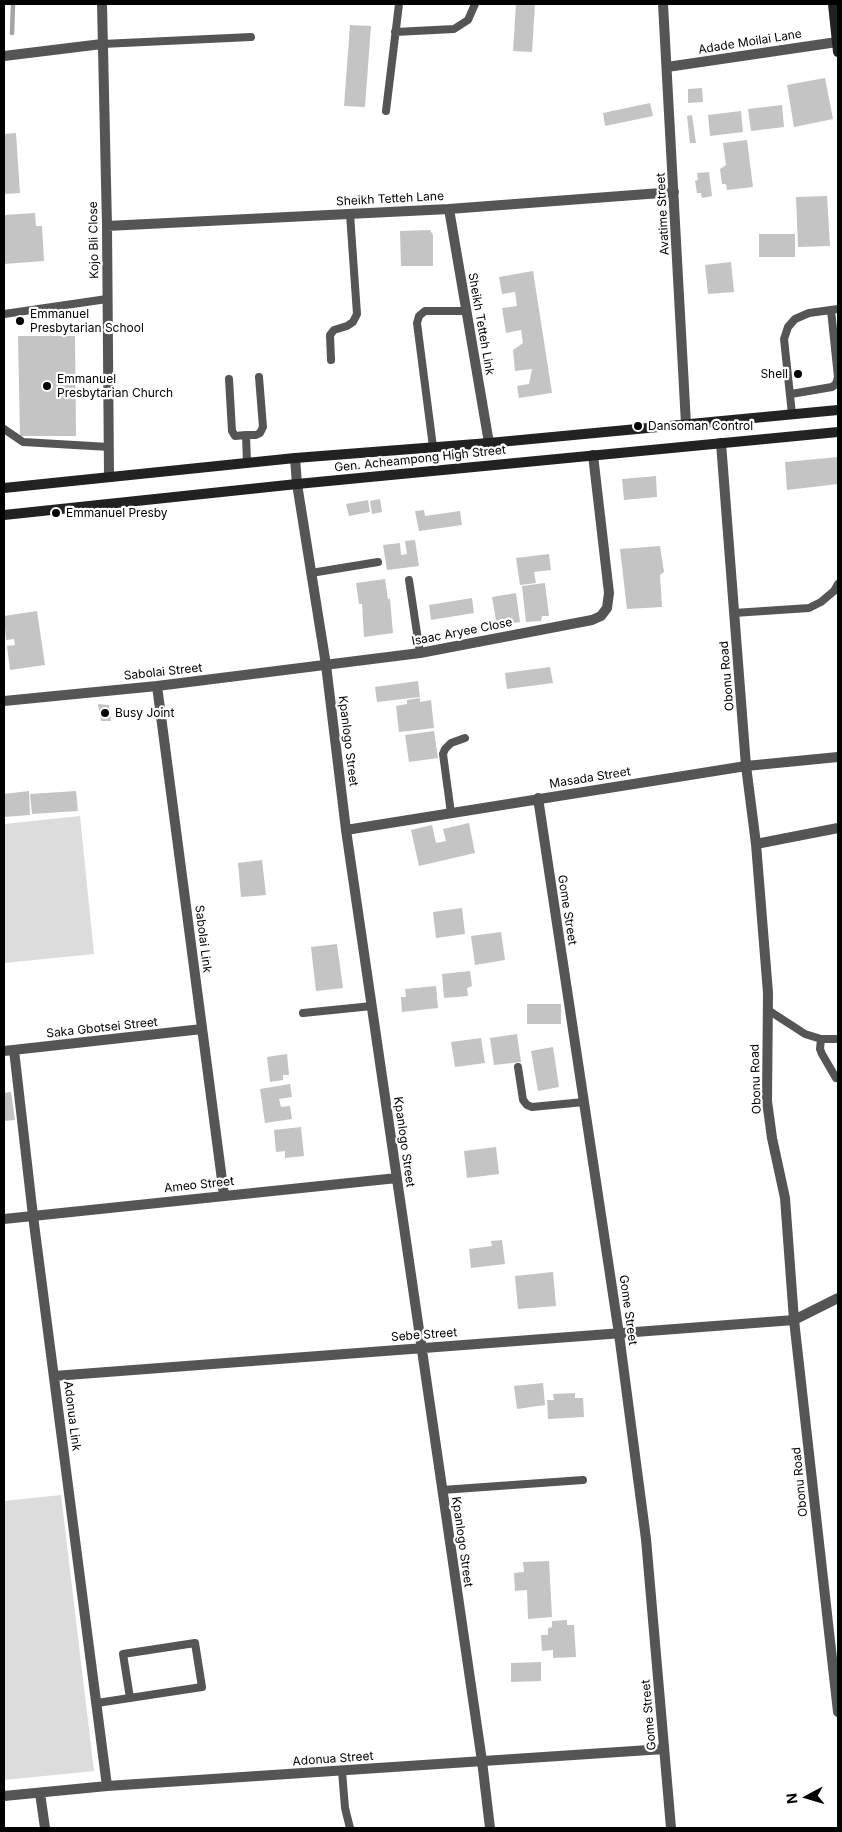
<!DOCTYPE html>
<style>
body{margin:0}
#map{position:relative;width:842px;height:1832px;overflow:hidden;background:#fff;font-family:Inter,sans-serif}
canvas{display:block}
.frame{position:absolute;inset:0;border:5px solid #000;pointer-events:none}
.north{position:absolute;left:782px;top:1772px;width:50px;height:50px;-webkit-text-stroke:4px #fff;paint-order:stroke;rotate:264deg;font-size:14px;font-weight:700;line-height:20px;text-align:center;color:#000}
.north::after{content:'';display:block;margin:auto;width:18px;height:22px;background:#000;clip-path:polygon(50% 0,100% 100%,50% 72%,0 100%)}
</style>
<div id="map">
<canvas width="842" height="1832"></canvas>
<div class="frame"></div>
<div class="north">N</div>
</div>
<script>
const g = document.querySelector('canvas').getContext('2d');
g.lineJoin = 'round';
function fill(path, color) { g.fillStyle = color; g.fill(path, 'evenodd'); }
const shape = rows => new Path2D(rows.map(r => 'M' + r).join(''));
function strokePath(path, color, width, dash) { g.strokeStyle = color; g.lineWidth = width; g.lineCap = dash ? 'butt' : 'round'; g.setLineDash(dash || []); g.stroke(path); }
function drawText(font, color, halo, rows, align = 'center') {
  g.font = font + ' Inter,sans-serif'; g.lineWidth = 4.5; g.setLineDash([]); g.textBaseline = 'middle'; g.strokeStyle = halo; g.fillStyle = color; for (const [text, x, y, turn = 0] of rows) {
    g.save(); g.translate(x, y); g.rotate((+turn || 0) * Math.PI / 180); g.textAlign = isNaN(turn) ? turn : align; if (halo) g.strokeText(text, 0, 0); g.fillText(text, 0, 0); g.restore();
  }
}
const green = shape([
 [80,816,94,954,4,963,4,824],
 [61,1495,94,1771,4,1780,4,1501]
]);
const stream = shape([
 [12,33,13,4]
]);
const building = shape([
 [516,4,535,4,532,52,513,51],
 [350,25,371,26,365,107,344,106],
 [825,78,833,119,794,127,787,85],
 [702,88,703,102,688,103,688,89],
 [650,103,653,116,605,126,603,113],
 [782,105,784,127,751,131,748,109],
 [741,111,743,132,710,136,708,115],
 [692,115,696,143,690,143,687,116],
 [16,133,20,193,4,194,4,134],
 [747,140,753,187,727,190,726,184,722,184,720,169,726,165,723,143],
 [709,172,712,196,702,198,701,193,697,193,695,181,698,180,697,173],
 [827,196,830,246,798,247,796,197],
 [35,213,36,226,42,226,44,261,4,264,4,215],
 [430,230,433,235,433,266,401,266,400,231],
 [759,234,795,234,795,257,759,257],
 [731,262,734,292,708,294,705,265],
 [533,271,552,393,519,398,517,386,529,384,532,369,515,371,513,350,523,343,521,330,506,333,502,308,517,306,515,292,502,294,499,277],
 [18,336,75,336,76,436,20,436],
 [838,457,838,484,787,490,785,462],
 [656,476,657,497,624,500,622,479],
 [380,499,382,512,372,514,370,501],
 [368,500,370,512,349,516,346,504],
 [424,510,425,516,460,511,462,525,419,531,415,511],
 [415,540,419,566,387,570,383,545,400,543,401,555,407,554,405,541],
 [660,546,664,572,660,575,662,607,627,609,620,549],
 [549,554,551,570,534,572,536,583,520,585,516,558],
 [385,579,388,599,390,599,393,633,364,637,362,604,359,604,356,583],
 [545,583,549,616,542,616,541,621,526,622,522,586],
 [516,593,520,622,497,626,492,597],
 [472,598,474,613,431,620,429,605],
 [37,611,45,665,10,670,7,646,15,645,14,639,6,640,4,616],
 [550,667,553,683,507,689,505,673],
 [418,681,420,697,377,702,375,687],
 [420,698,420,702,431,700,434,728,399,732,396,706,407,704,407,700],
 [98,704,109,705,111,721,101,721],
 [434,731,438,758,409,762,405,735],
 [29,791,30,815,4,817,4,794],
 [76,791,78,811,32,814,30,794],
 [469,823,475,853,419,866,411,830,432,825,436,843,446,841,443,829],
 [262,860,266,895,241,897,238,863],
 [462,908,465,934,436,938,433,912],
 [501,932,505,960,475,965,471,936],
 [337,944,343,988,316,991,311,947],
 [470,971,472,986,467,988,468,996,444,998,442,974],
 [436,986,438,1008,402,1012,401,997,406,997,405,989],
 [527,1004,561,1004,561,1024,527,1024],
 [517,1034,521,1062,494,1065,490,1038],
 [481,1038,485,1063,455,1067,451,1042],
 [553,1047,559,1087,538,1091,531,1051],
 [287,1054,289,1075,283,1075,283,1080,270,1082,267,1057],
 [290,1084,292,1097,279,1099,281,1107,290,1106,292,1119,265,1123,260,1089],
 [11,1092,15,1120,4,1121,4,1093],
 [301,1127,304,1156,285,1158,285,1151,276,1152,274,1130],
 [496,1147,499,1174,467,1178,464,1151],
 [502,1240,505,1264,471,1268,469,1249,492,1246,491,1241],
 [553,1272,556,1306,518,1309,515,1276],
 [543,1383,545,1405,517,1409,514,1386],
 [575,1393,575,1398,583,1398,584,1417,548,1419,547,1400,554,1400,553,1394],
 [549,1561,552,1617,528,1619,527,1590,515,1591,514,1573,524,1572,523,1562],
 [567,1620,567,1625,574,1625,576,1657,553,1658,553,1650,542,1651,541,1635,548,1635,548,1628,552,1627,552,1621],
 [541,1662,541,1681,511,1682,511,1663]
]);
const lane = shape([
 [395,32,454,29,468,20,475,4],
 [102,44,251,37],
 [386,111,399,4],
 [831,310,838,377],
 [4,314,107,299],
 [331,360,330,335,334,330,347,326,353,322,357,314,350,214],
 [229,379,232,431,235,436,246,435],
 [791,394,832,387,836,384,838,377],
 [792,414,784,339,788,327,795,319,809,313,838,309],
 [4,429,23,442,109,447],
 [433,447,417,323,419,316,425,311,466,311],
 [247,463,246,435,256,435,260,433,263,427,259,377],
 [311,573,378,562],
 [409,580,420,653],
 [734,613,809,608,821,602,834,591,838,584],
 [451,813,443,754,445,749,451,743,465,738],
 [768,1010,805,1034,821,1039,838,1039],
 [303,1013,372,1006],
 [821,1039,820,1049,822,1054,836,1078],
 [518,1067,523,1100,527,1105,532,1107,584,1102],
 [442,1490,583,1480],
 [97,1703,202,1687,195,1643,123,1654,130,1698],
 [342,1771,345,1808,350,1828]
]);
const street = shape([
 [102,4,107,226,109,476],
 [663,4,686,424],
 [4,56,102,44],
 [667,67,837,42],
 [449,209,489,443],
 [107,226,449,209,674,192],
 [721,443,746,766,756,844,768,993,767,1101,772,1138,785,1198,794,1320,838,1712],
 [295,458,297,484,326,665,346,830,482,1761,490,1828],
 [157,686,224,1195],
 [4,701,157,686,420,653,592,620,601,616,607,608,609,593,593,455],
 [538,798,619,1334,646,1539,671,1828],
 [346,830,746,766,838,757],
 [756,844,838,828],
 [14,1050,33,1216,107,1786],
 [4,1051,202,1029],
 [4,1219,397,1178],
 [54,1376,794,1320,838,1298],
 [40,1793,45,1828],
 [4,1796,107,1786,664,1749]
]);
const secondary = shape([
 [833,4,838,52],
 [4,488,295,458,489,443,838,410],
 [4,515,297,484,838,432]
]);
const markers = [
 [20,321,5,"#000"],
 [798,374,5,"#000"],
 [47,386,5,"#000"],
 [638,426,5,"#000"],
 [56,513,5,"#000"],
 [105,713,5,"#000"]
];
const streetNames = [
 ["Adade Moilai Lane",750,42,-9],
 ["Sheikh Tetteh Lane",390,199,-3],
 ["Avatime Street",663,214,-93],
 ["Kojo Bli Close",94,240,-91],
 ["Sheikh Tetteh Link",481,324,80],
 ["Gen. Acheampong High Street",420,459,-6],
 ["Isaac Aryee Close",462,632,-11],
 ["Sabolai Street",163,672,-6],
 ["Obonu Road",727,676,-95],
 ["Kpanlogo Street",348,741,83],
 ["Masada Street",590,778,-9],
 ["Gome Street",567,910,81],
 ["Sabolai Link",203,939,83],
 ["Saka Gbotsei Street",102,1028,-6],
 ["Obonu Road",756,1079,-92],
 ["Kpanlogo Street",404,1142,82],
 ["Ameo Street",199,1185,-6],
 ["Gome Street",628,1310,82],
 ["Sebe Street",424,1335,-4],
 ["Adonua Link",72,1416,83],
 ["Obonu Road",800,1482,-96],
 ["Kpanlogo Street",462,1542,82],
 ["Gome Street",649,1715,-95],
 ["Adonua Street",333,1759,-4]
];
const poiNames = [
 ["Emmanuel",30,314],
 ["Presbytarian School",30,328],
 ["Shell",788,374,"right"],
 ["Emmanuel",57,379],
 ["Presbytarian Church",57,393],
 ["Dansoman Control",648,426],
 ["Emmanuel Presby",66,513],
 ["Busy Joint",115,713]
];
fill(green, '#dcdcdc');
strokePath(stream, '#a3a3a3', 4.5);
fill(building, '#c4c4c4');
strokePath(lane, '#555', 8);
strokePath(street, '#555', 10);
strokePath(secondary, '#222', 10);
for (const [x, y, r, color] of markers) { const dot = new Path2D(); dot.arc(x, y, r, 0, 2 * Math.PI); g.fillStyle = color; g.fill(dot); strokePath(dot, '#fff', 2); }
drawText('12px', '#000', '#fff', streetNames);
drawText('12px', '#000', '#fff', poiNames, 'left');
</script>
